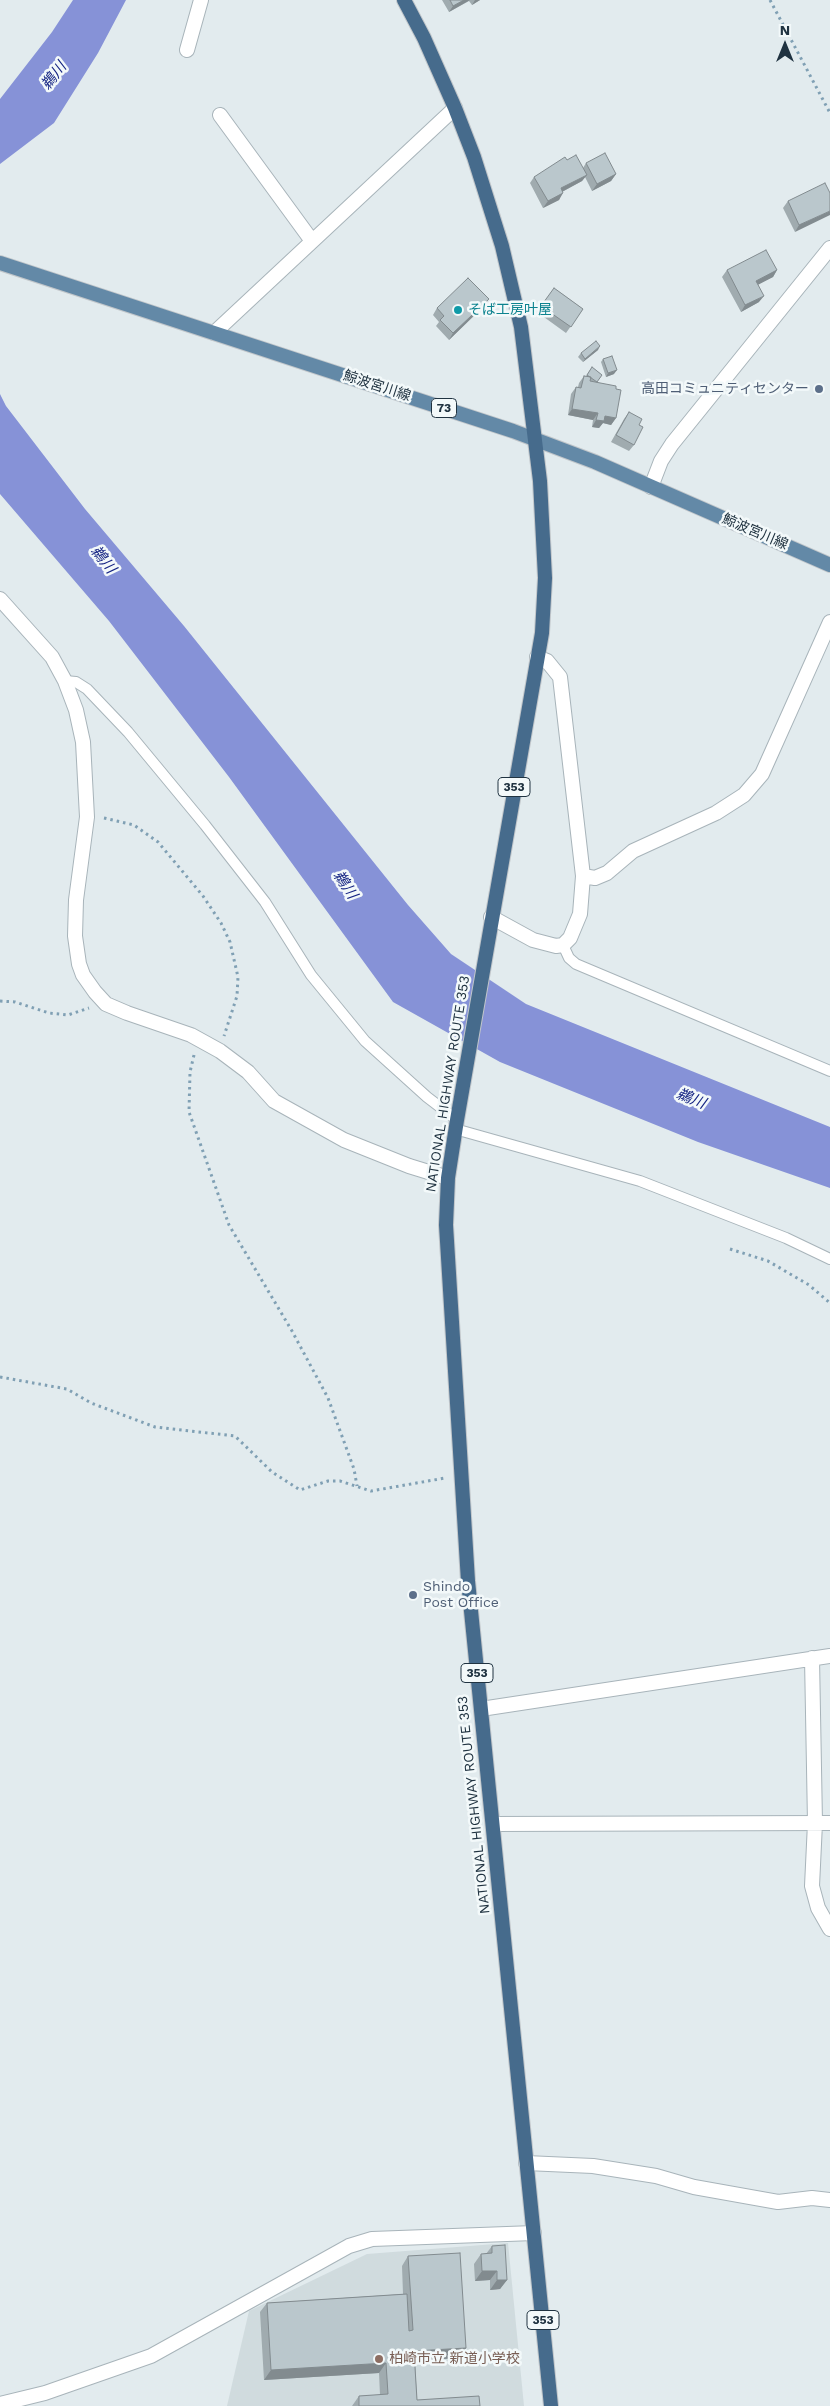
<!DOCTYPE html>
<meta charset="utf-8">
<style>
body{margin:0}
#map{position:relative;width:830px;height:2406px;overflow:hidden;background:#e2ebee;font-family:"Work Sans",sans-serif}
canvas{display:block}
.north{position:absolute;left:760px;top:20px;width:50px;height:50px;-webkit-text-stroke:4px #f3f9fa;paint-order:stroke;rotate:0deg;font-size:14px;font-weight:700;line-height:20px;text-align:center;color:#203341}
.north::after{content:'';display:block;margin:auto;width:18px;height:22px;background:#203341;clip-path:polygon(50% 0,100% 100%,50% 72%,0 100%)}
</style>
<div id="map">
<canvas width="830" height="2406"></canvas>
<div class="north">N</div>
</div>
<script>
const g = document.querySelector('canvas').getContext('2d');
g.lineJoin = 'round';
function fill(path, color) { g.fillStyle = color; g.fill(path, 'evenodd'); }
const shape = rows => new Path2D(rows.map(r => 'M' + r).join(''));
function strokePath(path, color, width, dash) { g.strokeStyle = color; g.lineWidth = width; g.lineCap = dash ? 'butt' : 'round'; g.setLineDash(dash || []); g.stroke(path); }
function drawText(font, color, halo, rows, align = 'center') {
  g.font = font + ' "Work Sans","Noto Sans JP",sans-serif'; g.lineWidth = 5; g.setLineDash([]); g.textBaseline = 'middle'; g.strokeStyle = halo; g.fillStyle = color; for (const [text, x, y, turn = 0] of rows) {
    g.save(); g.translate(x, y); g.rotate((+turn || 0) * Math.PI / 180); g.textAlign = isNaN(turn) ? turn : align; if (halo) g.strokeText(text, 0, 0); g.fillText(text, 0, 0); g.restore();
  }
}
const built = shape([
 [508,2243,524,2406,227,2406,249,2311,367,2254]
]);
const water = shape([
 [73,0,126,0,98,53,54,123,0,164,0,99,52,32],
 [0,394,6,406,85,509,184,626,408,905,451,954,526,1004,830,1127,830,1188,698,1142,500,1062,393,1002,229,777,109,621,0,494]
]);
const path = shape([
 [770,0,830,113],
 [104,818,134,825,158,842,203,896,221,923,230,942,238,977,237,996,224,1036],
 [0,1001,15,1002,49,1013,68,1015,89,1008],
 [194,1055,190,1072,189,1112,229,1225,292,1331,328,1398,354,1469,357,1486],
 [730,1249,768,1261,809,1285,830,1303],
 [0,1377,67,1389,91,1403,155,1427,235,1436,272,1472,300,1490,328,1481,340,1481,371,1491,445,1478]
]);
const service = shape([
 [65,681,76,682,87,689,128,732,205,825,265,902,311,975,365,1041,427,1097,457,1120],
 [563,945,569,958,576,964,830,1071],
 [455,1129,640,1181,786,1238,830,1259]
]);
const minor = shape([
 [187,50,201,0],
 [220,115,312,241],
 [214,333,455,108],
 [0,599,52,657,65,681,76,710,83,742,87,817,76,900,75,936,79,964,83,975,95,992,106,1004,127,1013,191,1035,220,1051,248,1072,274,1101,344,1140,409,1166,448,1178],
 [583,876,595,878,607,873,633,851,716,813,744,795,762,774,830,622],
 [491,917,533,940,556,946,563,945,570,938,580,914,583,876,560,677,547,661,537,657],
 [812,1658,815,1823,812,1886,818,1908,830,1929],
 [481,1709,830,1656],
 [493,1824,830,1823],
 [526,2163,593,2166,656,2176,694,2187,778,2202,812,2198,830,2200],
 [0,2404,45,2393,151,2356,349,2246,372,2239,534,2233]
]);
const tertiary = shape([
 [651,487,661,461,672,444,830,248]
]);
const primary = shape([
 [0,263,513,431,595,462,830,565]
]);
const trunk = shape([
 [404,0,424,38,455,108,474,157,502,246,521,327,540,481,545,578,542,633,457,1120,448,1178,446,1225,468,1581,551,2406]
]);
const wall = shape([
 [442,0,480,0,472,5,469,1,449,12],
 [567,160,583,168,586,163,616,174,611,181,592,191,585,177,582,181,562,192,559,200,543,208,530,183,534,177],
 [830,193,795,232,783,208,788,201],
 [727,270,777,270,773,277,758,284,759,302,741,312,722,277],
 [554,288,583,309,566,333,537,312],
 [484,306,449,340,436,326,439,322,433,315,437,308],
 [598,350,583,362,578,357,581,353],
 [603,359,614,374,606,377,601,362],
 [592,367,602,375,597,382,616,389,616,418,611,425,603,423,599,428,592,427,593,420,568,415,571,394,576,387,578,387,579,383,584,376,586,376],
 [629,412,634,445,629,451,611,442,624,419],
 [492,2246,507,2280,500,2289,490,2290,490,2280,475,2281,474,2264,481,2254,486,2254],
 [408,2256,466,2348,459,2358,415,2361,417,2400,480,2406,352,2406,359,2396,380,2395,379,2373,264,2380,260,2312,267,2303,403,2294,402,2266]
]);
const shadedWall = shape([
 [464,0,470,0,449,12,453,6],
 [475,0,480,0,472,5],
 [616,174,611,181,592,191,597,184],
 [587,175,582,181,556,195,561,188],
 [563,193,559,200,543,208,548,201],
 [830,211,830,215,795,232,799,225],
 [777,270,773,277,752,288,756,281],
 [764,296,759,302,741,312,745,305],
 [489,299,484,306,449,340,453,333],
 [600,346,598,350,583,362,585,359],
 [617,370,614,374,606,377,608,373],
 [572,409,598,413,593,420,568,415],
 [605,416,616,418,611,425,603,423,599,428,592,427,596,420],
 [482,2271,497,2271,490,2280,475,2281],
 [497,2280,507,2280,500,2289,490,2290],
 [466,2348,459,2358,407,2361,414,2351],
 [386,2363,379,2373,264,2380,271,2370]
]);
const building = shape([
 [450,0,464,0,453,6,450,0],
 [605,153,616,174,597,184,586,163,605,153],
 [576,155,587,175,561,188,563,193,548,201,534,177,565,157,567,160,576,155],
 [825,183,830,193,830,211,799,225,788,201,825,183],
 [766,250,777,270,756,281,764,296,745,305,727,270,766,250],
 [468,278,489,299,453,333,440,320,444,316,437,308,468,278],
 [554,288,583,309,571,327,541,306,554,288],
 [596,341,600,346,585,359,581,353,596,341],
 [612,356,617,370,608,373,603,359,612,356],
 [592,367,602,375,597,382,587,375,592,367],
 [584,376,591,377,590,381,616,386,616,389,621,390,616,418,605,416,604,421,596,420,598,413,572,409,576,387,581,388,584,376],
 [629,412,642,419,639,425,643,427,634,445,616,435,629,412],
 [505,2245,507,2280,497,2280,497,2271,482,2271,481,2254,492,2253,492,2246,505,2245],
 [460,2253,466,2348,414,2351,417,2400,479,2396,480,2406,359,2406,359,2396,388,2394,386,2363,271,2370,267,2303,407,2294,409,2331,413,2330,408,2256,460,2253]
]);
const markers = [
 [458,310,5,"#0f9aa8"],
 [819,389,5,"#5c6f8a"],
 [413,1595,5,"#5c6f8a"],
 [379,2359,5,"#8d6e63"]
];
const shields = [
 [444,408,25],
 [514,787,32],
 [477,1673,32],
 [543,2320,32]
];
const shieldNames = [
 ["73",444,408],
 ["353",514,787],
 ["353",477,1673],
 ["353",543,2320]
];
const cultureNames = [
 ["そば工房叶屋",468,310]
];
const streetNames = [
 ["鯨波宮川線",377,386,18],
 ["鯨波宮川線",755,532,23],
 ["NATIONAL HIGHWAY ROUTE 353",448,1084,-81],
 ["NATIONAL HIGHWAY ROUTE 353",474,1805,-96]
];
const serviceNames = [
 ["高田コミュニティセンター",809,389],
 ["Shindo",423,1587,"left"],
 ["Post Office",423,1603,"left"]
];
const educationNames = [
 ["柏崎市立 新道小学校",389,2359]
];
const waterNames = [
 ["鵜川",54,76,-52],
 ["鵜川",103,560,51],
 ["鵜川",345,885,56],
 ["鵜川",691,1099,22]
];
fill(built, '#d0dbde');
fill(water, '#8692d7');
strokePath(service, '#a8b4ba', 12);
strokePath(minor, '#a8b4ba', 16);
strokePath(tertiary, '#a8b4ba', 16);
strokePath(primary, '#c1c6ca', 16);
strokePath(trunk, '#c1c6ca', 16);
strokePath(path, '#80a0b4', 3, [2.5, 4]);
strokePath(service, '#fff', 10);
strokePath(minor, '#fff', 14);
strokePath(tertiary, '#fff', 14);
strokePath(primary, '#6389a7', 14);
strokePath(trunk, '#466b8c', 14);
fill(wall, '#a0abaf');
fill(shadedWall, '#828b8f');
fill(building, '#bac7cc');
strokePath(building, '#828b8f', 1);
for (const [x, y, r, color] of markers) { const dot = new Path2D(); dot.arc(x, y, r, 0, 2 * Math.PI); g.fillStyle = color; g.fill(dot); strokePath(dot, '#f3f9fa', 2); }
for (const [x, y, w] of shields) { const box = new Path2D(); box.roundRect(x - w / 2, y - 9.5, w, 19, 4); g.fillStyle = '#f3f9fa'; g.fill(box); strokePath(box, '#203341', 1); }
drawText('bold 12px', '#203341', null, shieldNames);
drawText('14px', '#0d838f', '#f3f9fa', cultureNames, 'left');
drawText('14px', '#203341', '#f3f9fa', streetNames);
drawText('14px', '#4e5e75', '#f3f9fa', serviceNames, 'right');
drawText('14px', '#785e54', '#f3f9fa', educationNames, 'left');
drawText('italic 15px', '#152483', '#f3f9fa', waterNames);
</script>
